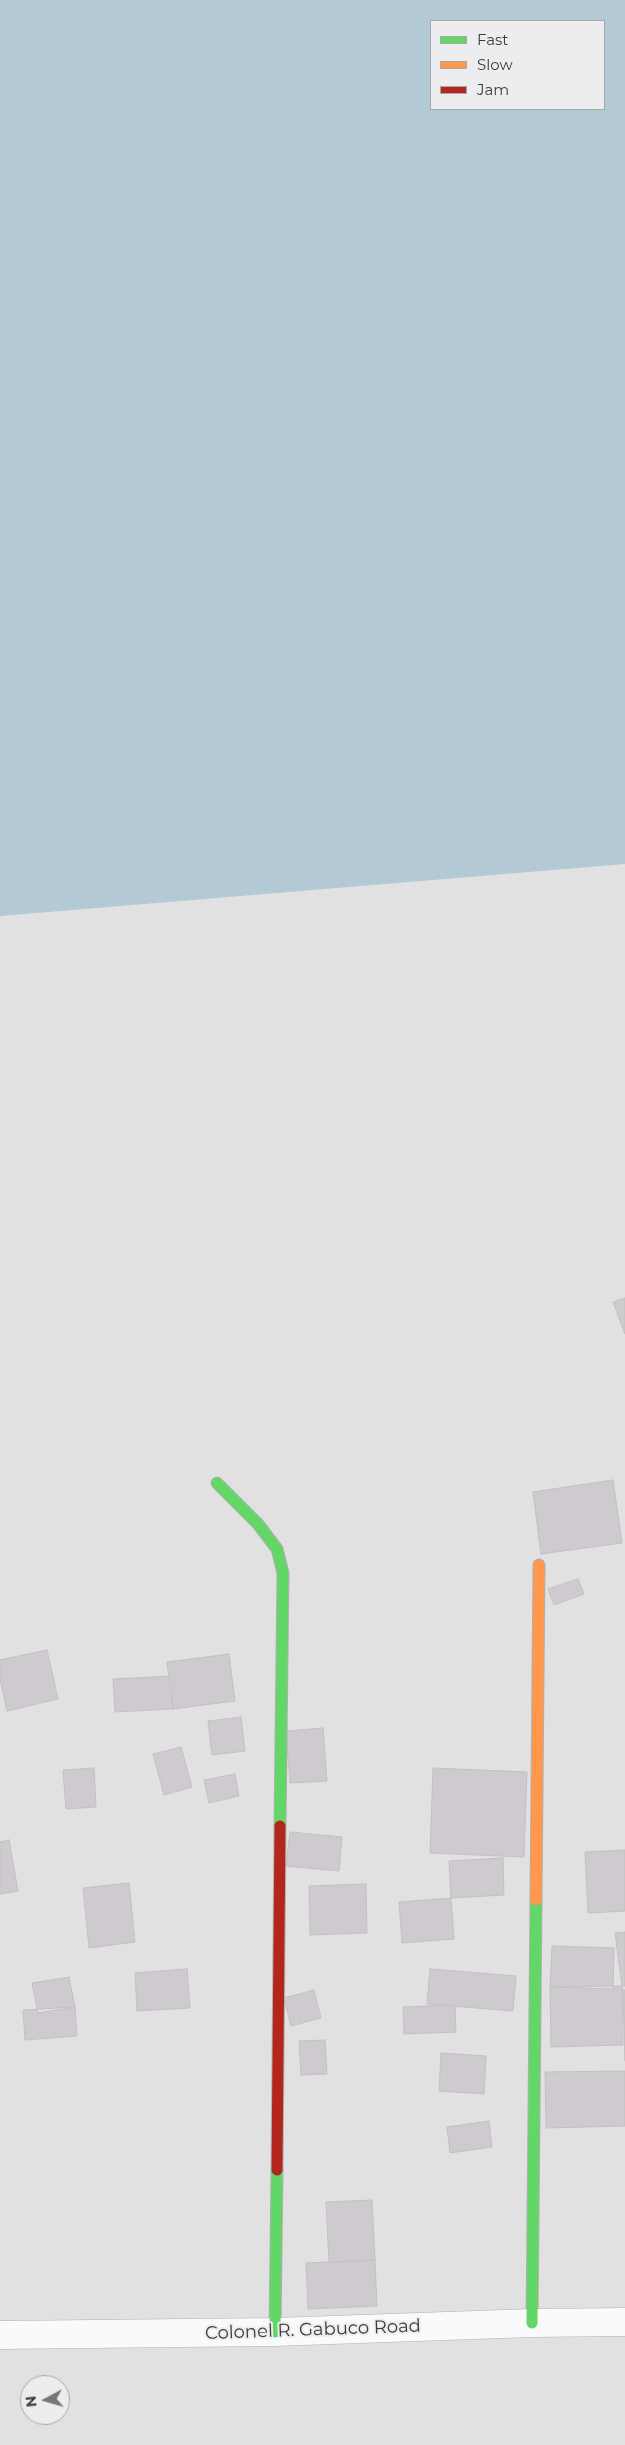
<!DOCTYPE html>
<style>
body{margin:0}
#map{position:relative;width:625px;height:2445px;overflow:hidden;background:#e1e1e1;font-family:Montserrat,sans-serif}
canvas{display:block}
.legend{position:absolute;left:430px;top:20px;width:175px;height:90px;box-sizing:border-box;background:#ededf0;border:1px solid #a7a6a9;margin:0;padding:6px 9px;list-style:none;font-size:15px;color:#3d3c3e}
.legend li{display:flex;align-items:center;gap:10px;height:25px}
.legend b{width:25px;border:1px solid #a7a6a9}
.north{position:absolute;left:20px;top:2375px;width:50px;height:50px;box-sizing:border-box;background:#ededf0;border:1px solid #a7a6a9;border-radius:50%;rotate:264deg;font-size:14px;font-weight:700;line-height:20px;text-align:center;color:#3d3c3e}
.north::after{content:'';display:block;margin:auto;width:18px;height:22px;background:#767677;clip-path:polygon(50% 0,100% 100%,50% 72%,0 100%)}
</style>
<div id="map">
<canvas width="625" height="2445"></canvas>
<ul class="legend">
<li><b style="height:6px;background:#63d668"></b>Fast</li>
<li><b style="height:6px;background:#ff974d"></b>Slow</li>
<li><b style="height:6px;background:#b3261e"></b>Jam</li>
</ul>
<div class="north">N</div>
</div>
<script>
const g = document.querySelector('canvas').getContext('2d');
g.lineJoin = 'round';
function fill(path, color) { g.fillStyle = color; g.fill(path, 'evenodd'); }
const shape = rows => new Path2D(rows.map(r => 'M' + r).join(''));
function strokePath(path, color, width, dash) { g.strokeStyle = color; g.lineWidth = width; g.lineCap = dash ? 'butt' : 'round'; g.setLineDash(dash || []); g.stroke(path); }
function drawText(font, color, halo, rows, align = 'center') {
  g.font = font + ' Montserrat,sans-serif'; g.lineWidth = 4; g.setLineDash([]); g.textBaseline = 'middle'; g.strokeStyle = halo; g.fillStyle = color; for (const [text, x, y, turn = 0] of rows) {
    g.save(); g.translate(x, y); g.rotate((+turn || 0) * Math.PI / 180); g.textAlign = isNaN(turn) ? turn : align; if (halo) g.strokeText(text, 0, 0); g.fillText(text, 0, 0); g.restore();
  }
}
const water = shape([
 [0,0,625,0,625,864,0,916],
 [431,21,604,21,604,109,431,109]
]);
const building = shape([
 [625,1298,625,1334,613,1302,625,1298],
 [613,1480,622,1543,541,1554,533,1492,613,1480],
 [578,1579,584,1594,554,1605,548,1589,578,1579],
 [47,1650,58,1699,7,1711,0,1679,0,1660,47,1650],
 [229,1654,235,1701,173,1709,167,1662,229,1654],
 [171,1676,173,1709,115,1712,113,1679,171,1676],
 [241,1717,245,1751,212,1755,208,1721,241,1717],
 [323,1728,327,1781,290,1783,286,1731,323,1728],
 [181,1747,192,1787,164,1795,153,1754,181,1747],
 [94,1768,96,1807,66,1809,63,1770,94,1768],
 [433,1768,527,1772,524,1857,430,1853,433,1768],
 [235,1774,239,1796,209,1803,204,1780,235,1774],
 [290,1832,342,1837,339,1871,286,1866,290,1832],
 [9,1840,18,1891,0,1894,0,1842,9,1840],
 [625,1850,625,1911,588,1913,585,1852,625,1850],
 [503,1858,504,1895,451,1898,449,1861,503,1858],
 [129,1883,135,1942,89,1948,83,1888,129,1883],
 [366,1884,367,1933,310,1935,309,1886,366,1884],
 [451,1898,454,1939,402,1943,399,1902,451,1898],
 [625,1932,625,1986,622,1986,615,1933,625,1932],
 [552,1946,614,1948,613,1989,550,1987,552,1946],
 [187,1969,190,2008,137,2011,135,1973,187,1969],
 [430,1969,516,1976,513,2011,427,2004,430,1969],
 [69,1977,75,2007,38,2013,32,1983,69,1977],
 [622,1986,623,2045,551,2047,550,1987,622,1986],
 [314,1990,321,2018,291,2026,284,1998,314,1990],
 [623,1990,625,1990,625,2061,623,1990],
 [455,2005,456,2032,404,2034,403,2007,455,2005],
 [75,2007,77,2036,25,2040,23,2010,75,2007],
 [325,2040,327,2074,301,2075,299,2041,325,2040],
 [441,2053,486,2056,484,2094,439,2091,441,2053],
 [625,2071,625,2126,546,2128,545,2072,625,2071],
 [489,2121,492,2147,450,2153,447,2127,489,2121],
 [372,2200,375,2260,329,2263,326,2202,372,2200],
 [375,2260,377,2306,308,2309,306,2263,375,2260]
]);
const street = shape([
 [0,2335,275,2332,532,2323,625,2322]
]);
const fast = shape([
 [217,1483,258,1524,277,1549,283,1573,280,1826],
 [532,2323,536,1900],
 [275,2332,277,2170]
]);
const slow = shape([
 [536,1900,539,1565]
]);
const jam = shape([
 [277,2170,280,1826]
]);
const streetNames = [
 ["Colonel R. Gabuco Road",313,2330,-2]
];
fill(water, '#b3c9d4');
fill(building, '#cecacf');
strokePath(building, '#c1c1c1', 1);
strokePath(street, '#b0b0b0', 29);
strokePath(fast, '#b0b0b0', 13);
strokePath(slow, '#b0b0b0', 13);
strokePath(jam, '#b0b0b0', 13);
strokePath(street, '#fafafa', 28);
strokePath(fast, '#63d668', 11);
strokePath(slow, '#ff974d', 11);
strokePath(jam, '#b3261e', 11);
drawText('18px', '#3d3c3e', '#ededf0', streetNames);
</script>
